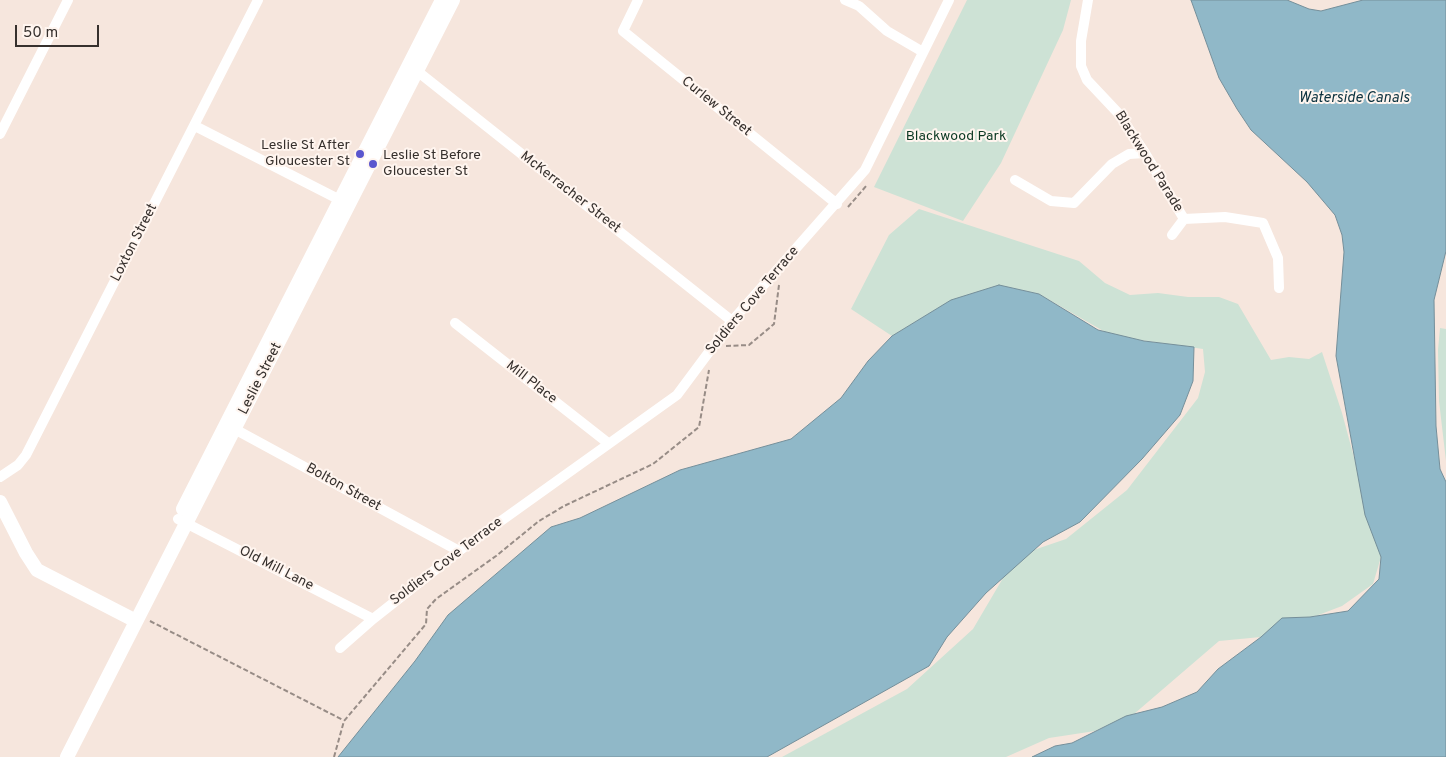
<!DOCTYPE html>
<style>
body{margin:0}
#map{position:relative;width:1446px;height:757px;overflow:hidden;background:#f6e6dd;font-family:Overpass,sans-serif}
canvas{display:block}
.scale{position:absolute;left:15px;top:25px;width:84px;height:22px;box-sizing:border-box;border:2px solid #36302d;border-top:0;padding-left:6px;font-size:15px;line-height:18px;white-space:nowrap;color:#36302d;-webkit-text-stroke:4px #fff5ef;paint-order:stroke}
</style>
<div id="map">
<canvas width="1446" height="757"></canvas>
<div class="scale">50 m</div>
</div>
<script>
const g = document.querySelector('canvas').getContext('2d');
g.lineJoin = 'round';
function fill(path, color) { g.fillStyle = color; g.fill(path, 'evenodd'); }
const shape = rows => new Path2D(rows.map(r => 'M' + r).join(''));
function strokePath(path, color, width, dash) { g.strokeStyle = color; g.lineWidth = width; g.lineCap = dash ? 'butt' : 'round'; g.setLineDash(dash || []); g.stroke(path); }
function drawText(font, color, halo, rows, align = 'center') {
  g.font = font + ' Overpass,sans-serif'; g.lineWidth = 4; g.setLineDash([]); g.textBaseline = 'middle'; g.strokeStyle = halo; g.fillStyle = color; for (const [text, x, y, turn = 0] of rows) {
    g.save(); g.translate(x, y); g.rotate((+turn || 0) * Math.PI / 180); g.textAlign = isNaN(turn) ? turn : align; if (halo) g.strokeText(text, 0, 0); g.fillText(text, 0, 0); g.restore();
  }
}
const green = shape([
 [967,0,1071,0,1063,30,1001,163,963,221,874,187],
 [919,209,1079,261,1105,283,1130,295,1158,293,1188,297,1219,297,1238,304,1271,360,1289,357,1309,359,1322,352,1342,413,1381,557,1373,584,1342,606,1261,637,1219,641,1134,714,1095,731,1049,738,1006,757,782,757,907,689,973,629,1016,556,1066,539,1127,490,1198,398,1205,372,1203,349,1112,336,1039,294,1012,288,940,307,892,336,851,309,889,235],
 [1440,328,1446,329,1446,461,1439,401,1438,350]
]);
const water = shape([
 [1191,0,1287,0,1309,9,1321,11,1363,0,1446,0,1446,251,1434,300,1436,426,1440,469,1446,482,1446,757,1032,757,1055,746,1072,743,1126,716,1162,707,1197,692,1218,669,1261,637,1282,618,1310,617,1348,611,1379,579,1381,557,1365,515,1336,356,1344,252,1342,235,1335,215,1307,182,1251,130,1237,109,1219,78,1191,0],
 [999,285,1039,294,1098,330,1144,341,1194,347,1193,381,1180,415,1142,459,1080,522,1043,542,986,593,947,637,929,666,767,757,338,757,415,661,448,615,551,527,580,518,680,470,791,439,841,398,868,361,892,336,951,300,999,285]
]);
const path = shape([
 [848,207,867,185],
 [726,346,749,345,774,324,779,285],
 [150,621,343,720],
 [334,757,344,721,426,624,427,609,436,599,496,556,539,521,564,506,653,464,699,427,709,370]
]);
const street = shape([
 [638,0,623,31,837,204],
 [845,0,859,6,887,31,923,52],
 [1088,0,1081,41,1081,66,1087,80,1119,114,1145,153,1184,219,1225,217,1263,223,1278,258,1279,288],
 [412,67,732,321],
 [195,126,346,203],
 [0,134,68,0],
 [1015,180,1051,201,1074,203,1112,164,1129,154,1145,153],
 [1172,235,1184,219],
 [455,323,608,443],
 [229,426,459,551],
 [0,477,18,465,26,455,258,0],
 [178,519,373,619],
 [340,648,373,619,459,551,677,395,732,321,865,170,949,0]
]);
const secondary = shape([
 [0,502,26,553,37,570,136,621],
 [183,509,442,0],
 [67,757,453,0]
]);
const markers = [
 [360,154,5,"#5a56ce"],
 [373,164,5,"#5a56ce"]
];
const streetNames = [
 ["Curlew Street",716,107,39],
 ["Blackwood Parade",1148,162,58],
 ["McKerracher Street",570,193,38],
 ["Loxton Street",135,243,-63],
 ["Soldiers Cove Terrace",753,301,-50],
 ["Leslie Street",261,379,-63],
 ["Mill Place",531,383,38],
 ["Bolton Street",343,488,29],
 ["Soldiers Cove Terrace",447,562,-37],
 ["Old Mill Lane",276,569,27]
];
const parkNames = [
 ["Blackwood Park",956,137]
];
const poiNames = [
 ["Leslie St After",350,146],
 ["Gloucester St",350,162],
 ["Leslie St Before",383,156,"left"],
 ["Gloucester St",383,172,"left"]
];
const waterNames = [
 ["Waterside Canals",1354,99]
];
fill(green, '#cde2d5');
fill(water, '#90b8c8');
strokePath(water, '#758f9a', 1);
strokePath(path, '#978c86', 2, [5, 2.5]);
strokePath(street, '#fff', 10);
strokePath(secondary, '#fff', 14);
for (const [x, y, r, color] of markers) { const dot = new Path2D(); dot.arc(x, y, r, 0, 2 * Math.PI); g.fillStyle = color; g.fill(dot); strokePath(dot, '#fff5ef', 2); }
drawText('14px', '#36302d', '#fff5ef', streetNames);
drawText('14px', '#0a3822', '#fff5ef', parkNames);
drawText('14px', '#36302d', '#fff5ef', poiNames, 'right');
drawText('italic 15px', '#0b313e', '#fff5ef', waterNames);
</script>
